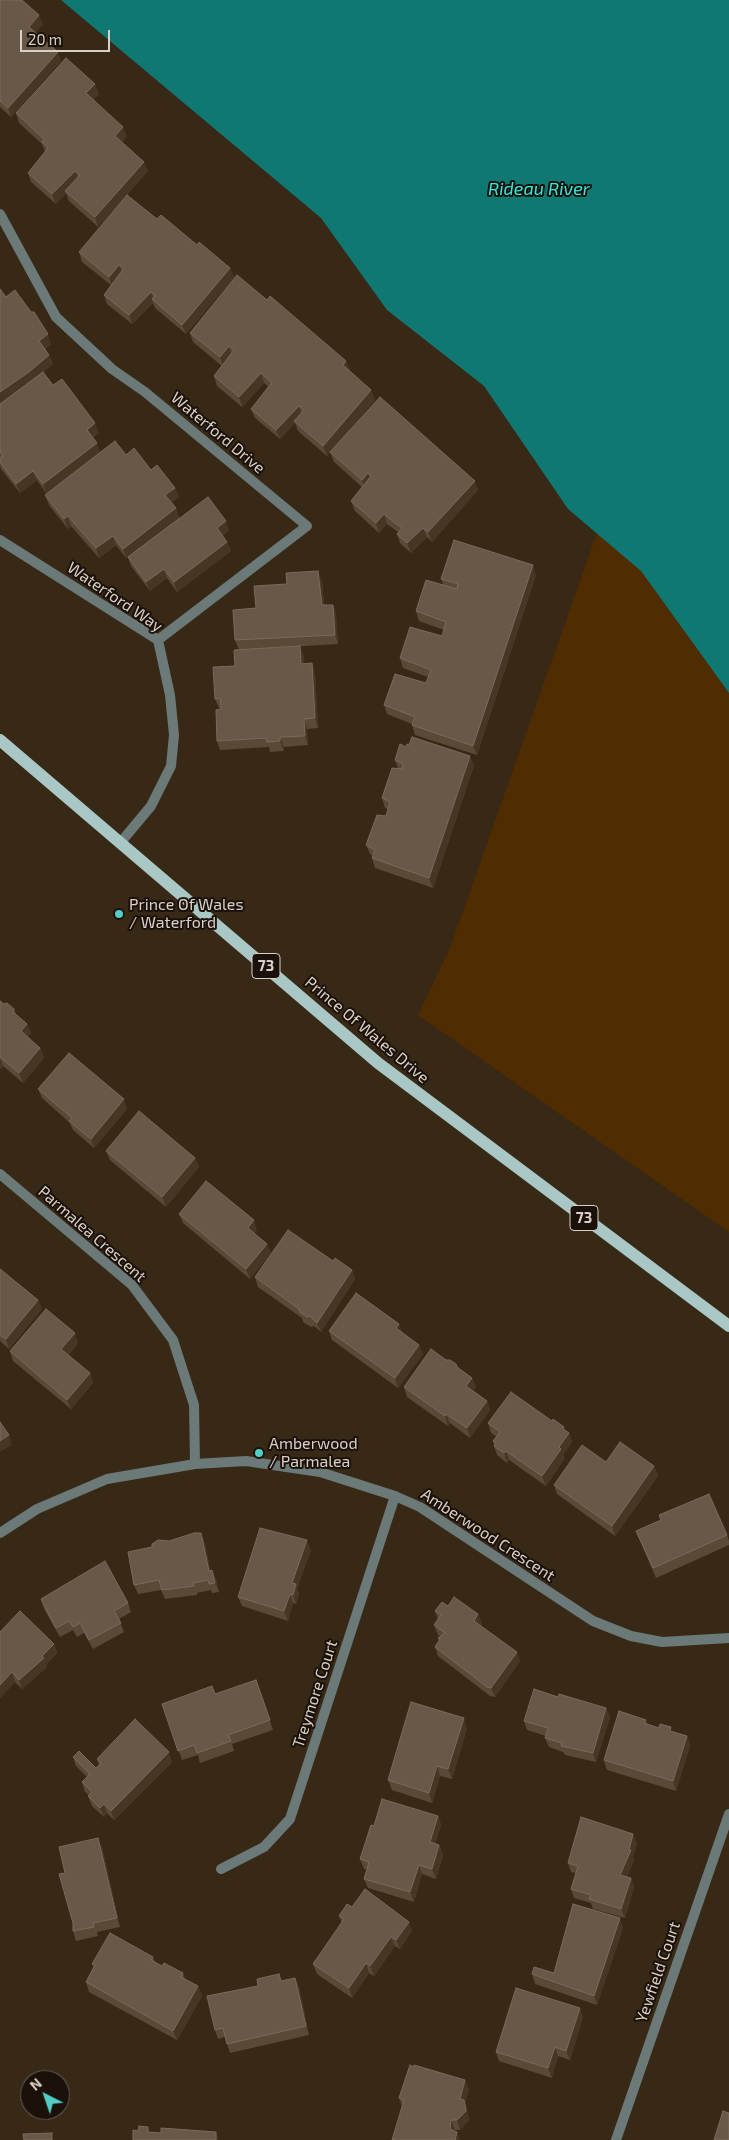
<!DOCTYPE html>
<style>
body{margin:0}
#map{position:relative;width:729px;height:2140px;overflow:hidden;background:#382816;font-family:"Exo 2",sans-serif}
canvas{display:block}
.north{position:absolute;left:20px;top:2070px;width:50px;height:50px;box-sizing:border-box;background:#1a120a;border:1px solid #675e55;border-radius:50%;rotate:319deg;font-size:14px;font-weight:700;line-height:20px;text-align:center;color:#dbd0c5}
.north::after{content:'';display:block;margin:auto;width:18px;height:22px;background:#54cdc7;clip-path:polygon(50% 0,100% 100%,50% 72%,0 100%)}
.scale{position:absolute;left:20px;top:30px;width:90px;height:22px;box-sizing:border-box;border:2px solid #dbd0c5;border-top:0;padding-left:6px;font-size:15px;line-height:18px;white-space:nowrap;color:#dbd0c5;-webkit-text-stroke:4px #1a120a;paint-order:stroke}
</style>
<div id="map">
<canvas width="729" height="2140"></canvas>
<div class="north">N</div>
<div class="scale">20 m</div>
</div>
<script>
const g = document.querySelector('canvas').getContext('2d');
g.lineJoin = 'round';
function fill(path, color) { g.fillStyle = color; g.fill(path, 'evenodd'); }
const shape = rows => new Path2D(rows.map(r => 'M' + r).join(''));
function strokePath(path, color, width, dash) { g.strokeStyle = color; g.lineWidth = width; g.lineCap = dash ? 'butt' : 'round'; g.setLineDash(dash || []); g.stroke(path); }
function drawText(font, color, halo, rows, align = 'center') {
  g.font = font + ' "Exo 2",sans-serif'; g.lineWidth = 4; g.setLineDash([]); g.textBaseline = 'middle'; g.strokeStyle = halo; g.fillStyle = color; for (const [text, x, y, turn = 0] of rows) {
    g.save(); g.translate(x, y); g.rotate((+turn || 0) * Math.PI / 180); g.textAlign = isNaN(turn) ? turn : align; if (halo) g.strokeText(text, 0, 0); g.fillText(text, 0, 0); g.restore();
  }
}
const green = shape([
 [597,533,641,571,729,693,729,1232,418,1015,450,948]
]);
const water = shape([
 [61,0,729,0,729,693,641,571,568,509,484,386,387,310,321,218]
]);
const minor = shape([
 [0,214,56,317,112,369,145,392,307,526,158,640],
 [0,540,158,640,170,695,174,735,171,766,151,806,121,842],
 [0,1174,132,1285,173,1340,194,1405,195,1464],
 [221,1869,264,1847,290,1819,395,1496],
 [616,2140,729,1814]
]);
const tertiary = shape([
 [0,1533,37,1509,107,1479,195,1464,246,1461,320,1472,395,1496,420,1507,593,1621,631,1636,662,1642,729,1638]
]);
const primary = shape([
 [0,740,378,1063,729,1326]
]);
const wall = shape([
 [0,0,43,24,36,32,61,61,11,117,0,107],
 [99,94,93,99,127,136,122,142,148,171,98,227,69,201,66,193,56,204,31,182,28,173,45,152,42,144,19,123,16,113],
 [157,219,197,245,230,268,234,277,186,334,155,308,153,303,132,324,107,304,104,295,111,285,82,262,79,252],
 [0,289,6,297,51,344,45,349,49,355,53,364,43,372,53,385,99,433,93,437,100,453,46,493,37,480,20,493,1,469,0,465],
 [190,333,350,370,349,371,371,390,375,400,327,456,298,431,295,423,280,439,255,418,251,409,268,386,264,383,242,407,217,386,214,376,222,366,193,342],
 [330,452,478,490,432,542,427,537,411,553,400,543,397,534,398,532,387,524,379,533,355,511,351,501,362,487,334,462],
 [126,455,151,470,175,488,179,497,171,503,176,508,179,518,229,530,222,536,227,542,231,551,177,592,167,578,150,591,131,566,128,557,126,558,116,545,99,558,71,526,68,529,49,505,45,495],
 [536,575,477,755,415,735,412,725,412,724,387,714,384,705,426,683,428,677,403,668,400,658,442,636,444,630,419,621,416,611,443,584,441,579],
 [322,581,324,605,333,605,336,614,338,644,239,650,235,640,256,608,287,584],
 [304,656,304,663,312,663,315,673,318,728,307,729,308,745,284,747,284,751,270,752,269,747,220,750,217,741,221,708,219,708,215,699,235,666],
 [406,747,474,765,433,888,375,868,372,858,373,856,370,854,366,845,386,816,388,809,385,808,382,798,398,769,395,760],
 [0,1001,4,1004,14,1009,16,1014,27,1024,31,1033,27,1037,40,1048,44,1058,23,1083,3,1066,1,1069,0,1068],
 [38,1089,127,1109,94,1148,73,1130,70,1123,42,1098],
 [106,1151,195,1158,199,1167,166,1207,110,1160],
 [179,1214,257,1230,254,1233,271,1253,250,1279,183,1223],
 [333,1261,352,1270,355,1279,321,1332,314,1326,311,1327,303,1322,302,1318,258,1287,255,1277],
 [0,1269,38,1300,42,1309,9,1349,0,1341],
 [329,1331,403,1333,423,1354,398,1388,332,1340],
 [78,1343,68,1355,90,1373,93,1383,71,1409,13,1361,10,1351],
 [446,1360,472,1378,476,1387,473,1391,487,1401,490,1410,470,1438,450,1423,448,1426,407,1397,404,1387],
 [488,1423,566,1431,569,1433,572,1442,563,1455,565,1458,546,1486,509,1460,507,1463,497,1455,494,1446,494,1445,493,1441,497,1437,491,1433],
 [606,1462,654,1466,658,1476,615,1536,557,1494,554,1485],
 [636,1531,727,1535,729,1541,729,1545,656,1578],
 [205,1543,210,1570,216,1579,219,1592,212,1593,211,1590,197,1593,197,1595,165,1599,161,1590,138,1594,134,1585,152,1547],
 [311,1550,297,1588,299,1594,296,1604,293,1603,288,1621,242,1606,238,1597],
 [41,1599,128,1603,131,1612,119,1619,124,1632,93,1649,84,1633,77,1637,73,1630,60,1637,44,1609],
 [448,1606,478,1614,482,1624,480,1626,520,1661,495,1697,490,1696,438,1656,435,1647,439,1641,438,1638,440,1636,438,1635,434,1625,438,1620,435,1611],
 [0,1632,54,1644,57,1653,46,1665,47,1667,22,1689,15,1682,0,1698],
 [256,1680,273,1730,232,1744,234,1751,200,1763,198,1755,182,1760,162,1704,215,1694],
 [558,1697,606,1708,610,1717,596,1762,565,1755,563,1752,549,1747,545,1738,546,1736,527,1730,524,1721],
 [646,1720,647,1724,687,1736,690,1746,676,1791,607,1770,604,1760],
 [467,1728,452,1779,440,1776,432,1803,392,1790,388,1780],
 [73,1757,96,1768,99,1765,97,1759,172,1762,114,1820,107,1813,104,1817,92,1806,88,1796,89,1795,85,1792,82,1782,87,1777,76,1766],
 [438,1816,441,1825,435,1844,439,1845,443,1855,436,1879,422,1874,414,1902,368,1888,364,1879,367,1869,364,1869,360,1859,374,1826],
 [637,1843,633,1856,634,1860,627,1877,631,1878,634,1887,625,1918,593,1909,591,1903,574,1898,571,1889,576,1873,571,1872,568,1863],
 [102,1847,120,1927,97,1932,98,1936,76,1941,73,1931,73,1923,65,1873],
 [352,1907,412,1931,400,1949,395,1946,374,1976,369,1973,352,1998,317,1974,313,1964,342,1923,339,1916],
 [623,1928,597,2005,535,1984,532,1974,554,1973],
 [153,1957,155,1962,162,1966,183,1973,185,1979,198,1986,202,1996,177,2040,89,1992,86,1982,94,1968,92,1964],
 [295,1978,299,1987,309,2035,230,2053,225,2037,218,2039,215,2030,258,1986],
 [583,2017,570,2060,558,2056,552,2078,499,2061,496,2052],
 [469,2090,465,2103,467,2109,469,2120,460,2130,455,2130,402,2106,399,2098]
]);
const shadedWall = shape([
 [39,15,43,24,33,36,29,27],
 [58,52,61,61,11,117,8,108],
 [95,84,99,94,90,103,86,93],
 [123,127,127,136,119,145,115,136],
 [144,162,148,171,98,227,95,217],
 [75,171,79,180,65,191,66,193,56,204,52,194],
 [119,265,123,274,112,286,109,277],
 [230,268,234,277,186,334,182,325],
 [151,292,154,301,152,299,153,303,132,324,129,315],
 [48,334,51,344,42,350,39,341],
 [229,346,232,356,223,367,220,357],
 [49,355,53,364,33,382,0,404,0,392],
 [346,361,350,370,346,375,343,365],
 [261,373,264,383,242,407,239,397],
 [371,390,375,400,327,456,323,446],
 [299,406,302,416,294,421,295,423,280,439,276,430],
 [95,423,99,433,90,439,87,430],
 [97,443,100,453,46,493,43,484],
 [33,471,37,480,20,493,16,484],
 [368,473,371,482,365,490,362,480],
 [475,481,478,490,432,542,428,532],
 [175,488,179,497,169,505,165,495],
 [176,508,179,518,126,558,123,549],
 [384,514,387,524,379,533,376,523],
 [68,516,71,526,68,529,64,519],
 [226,521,229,530,220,537,217,528],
 [423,528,427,537,411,553,407,543],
 [113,536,116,545,99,558,96,548],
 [227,542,231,551,177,592,174,582],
 [533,565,536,575,477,755,473,746],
 [164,569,167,578,150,591,146,582],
 [318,571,322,581,325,615,322,605],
 [333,605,336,614,338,644,335,635],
 [300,646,304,656,305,673,301,664],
 [312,663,315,673,318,728,315,718],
 [304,719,307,729,308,745,305,736],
 [280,737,284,747,284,751,280,741],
 [470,756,474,765,433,888,429,878],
 [27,1024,31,1033,24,1041,21,1031],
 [40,1048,44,1058,23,1083,19,1073],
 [0,1058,3,1066,1,1069,0,1067],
 [124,1099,127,1109,94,1148,91,1139],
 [195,1158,199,1167,166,1207,162,1197],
 [254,1220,257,1230,251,1237,248,1228],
 [267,1244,271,1253,250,1279,246,1269],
 [352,1270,355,1279,321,1332,317,1323],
 [38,1300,42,1309,9,1349,6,1339],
 [399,1324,403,1333,396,1328],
 [75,1333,78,1343,64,1358,61,1349],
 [419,1345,423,1354,398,1388,395,1378],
 [90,1373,93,1383,71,1409,67,1400],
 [472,1378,476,1387,469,1396,466,1386],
 [487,1401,490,1410,470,1438,467,1428],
 [446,1414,450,1423,448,1426,445,1416],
 [564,1427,567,1435,569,1433,572,1442,563,1455,565,1458,546,1486,542,1476,559,1447,563,1429],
 [9,1435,12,1445,0,1452,0,1441],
 [506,1451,509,1460,507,1463,504,1453],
 [654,1466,658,1476,615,1536,612,1526],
 [201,1533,205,1543,212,1580,209,1571],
 [307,1540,311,1550,297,1588,299,1594,296,1604,293,1595,292,1583],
 [212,1570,216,1579,219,1592,215,1583],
 [290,1594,293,1603,288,1621,284,1611],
 [478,1614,482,1624,477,1630,474,1621],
 [54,1644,57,1653,46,1665,47,1667,22,1689,19,1680],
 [517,1652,520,1661,495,1697,491,1688],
 [12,1672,15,1682,0,1698,0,1685],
 [606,1708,610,1717,596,1762,593,1753],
 [464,1718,467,1728,452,1779,448,1769],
 [687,1736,690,1746,676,1791,673,1781],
 [169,1752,172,1762,114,1820,111,1811],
 [437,1766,440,1776,432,1803,429,1793],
 [104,1804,107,1813,104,1817,100,1808],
 [438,1816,441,1825,433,1852,430,1842],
 [633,1834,637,1843,633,1856,634,1860,624,1884,620,1875],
 [98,1838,102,1847,120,1927,117,1918],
 [439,1845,443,1855,436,1879,432,1869],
 [419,1865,422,1874,414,1902,410,1892],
 [631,1878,634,1887,625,1918,621,1909],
 [620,1918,623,1928,597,2005,594,1996],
 [409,1922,412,1931,400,1949,396,1940],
 [391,1937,395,1946,374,1976,370,1966],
 [366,1963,369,1973,352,1998,349,1988],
 [295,1978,299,1987,309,2035,306,2026],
 [198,1986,202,1996,177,2040,173,2031],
 [580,2008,583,2017,570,2060,566,2051],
 [555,2047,558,2056,552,2078,548,2068],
 [465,2080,469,2090,465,2103,467,2109,469,2120,460,2130,457,2120,460,2099],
 [451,2120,455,2130,453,2138,450,2129],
 [216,2132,219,2140,216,2140],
 [457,2132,460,2140,455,2140]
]);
const building = shape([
 [0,0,22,0,39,15,29,27,58,52,8,108,0,101,0,0],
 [66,58,95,84,86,93,123,127,115,136,144,162,95,217,65,191,80,175,75,171,52,194,28,173,48,148,42,142,44,139,16,113,66,58],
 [127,195,157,219,161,215,197,245,199,242,230,268,182,325,152,299,155,296,151,292,129,315,104,295,124,268,119,265,109,277,79,252,127,195],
 [237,275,267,300,270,296,346,361,343,365,371,390,323,446,294,421,304,410,299,406,276,430,251,409,272,383,261,373,239,397,214,376,234,350,229,346,220,357,190,333,237,275],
 [0,289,6,297,15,290,31,312,34,312,48,334,39,341,49,355,29,372,0,392,0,289],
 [43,372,53,385,62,379,95,423,87,430,97,443,43,484,33,471,16,484,0,462,0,458,3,456,0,452,0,404,43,372],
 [380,397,475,481,428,532,423,528,407,543,397,534,402,528,395,523,384,514,376,523,351,501,371,476,368,473,362,480,330,452,380,397],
 [115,441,126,455,134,448,151,470,157,465,175,488,165,495,176,508,123,549,113,536,96,548,68,516,64,519,45,495,115,441],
 [208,497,226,521,217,528,227,542,174,582,164,569,146,582,128,557,208,497],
 [454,540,533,565,473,746,412,725,415,717,384,705,395,674,426,683,431,670,400,658,410,627,442,636,446,622,416,611,426,580,457,589,458,584,441,579,454,540],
 [318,571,322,605,333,605,335,635,235,640,233,610,256,608,254,586,287,584,286,573,318,571],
 [300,646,301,664,312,663,315,718,304,719,305,736,280,737,280,741,267,742,266,738,217,741,216,710,221,709,220,698,215,699,213,667,235,666,234,650,300,646],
 [412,737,470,756,429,878,372,858,375,850,366,845,377,815,386,816,390,802,382,798,392,768,402,769,403,764,395,760,400,744,406,747,407,744,409,745,412,737],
 [0,1001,4,1004,7,1003,14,1009,13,1012,27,1024,21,1031,40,1048,19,1073,0,1057,0,1001],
 [69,1053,124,1099,91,1139,69,1121,72,1118,38,1089,69,1053],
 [139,1111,195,1158,162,1197,106,1151,139,1111],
 [206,1181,254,1220,248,1228,267,1244,246,1269,179,1214,206,1181],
 [288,1230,333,1261,335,1258,352,1270,317,1323,310,1316,307,1317,300,1312,299,1309,255,1277,288,1230],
 [0,1269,38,1300,6,1339,0,1335,0,1269],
 [356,1293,399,1324,396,1328,419,1345,395,1378,329,1331,356,1293],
 [46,1309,75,1333,61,1349,90,1373,67,1400,10,1351,46,1309],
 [431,1349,446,1360,450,1360,456,1364,457,1367,472,1378,466,1386,487,1401,467,1428,446,1414,445,1416,404,1387,431,1349],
 [511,1392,552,1421,553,1419,564,1427,563,1429,569,1433,559,1447,561,1449,542,1476,506,1451,504,1453,494,1446,496,1443,493,1441,500,1432,488,1423,511,1392],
 [0,1422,9,1435,0,1441,0,1422],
 [620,1442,654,1466,612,1526,554,1485,582,1445,606,1462,620,1442],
 [709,1494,727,1535,653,1568,636,1531,661,1520,659,1515,709,1494],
 [260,1528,307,1540,292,1583,296,1584,293,1595,290,1594,284,1611,238,1597,260,1528],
 [194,1533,201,1533,209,1571,212,1570,215,1583,209,1584,208,1580,193,1583,194,1586,162,1590,159,1580,134,1585,128,1552,152,1547,152,1544,158,1540,169,1541,194,1533],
 [105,1561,128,1603,114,1611,121,1623,89,1640,80,1623,73,1627,69,1621,56,1628,41,1599,105,1561],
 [454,1597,478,1614,474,1621,517,1652,491,1688,487,1687,435,1647,440,1639,438,1638,445,1633,434,1625,441,1615,435,1611,442,1602,448,1606,454,1597],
 [20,1611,54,1644,42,1656,44,1658,19,1680,12,1672,0,1685,0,1632,20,1611],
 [256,1680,270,1720,228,1735,231,1741,197,1753,194,1745,178,1751,162,1704,212,1686,215,1694,256,1680],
 [534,1689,558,1697,559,1694,606,1708,593,1753,561,1746,562,1743,545,1738,548,1728,524,1721,534,1689],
 [411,1702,464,1718,448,1769,437,1766,429,1793,388,1780,411,1702],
 [619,1711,646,1720,644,1723,659,1728,660,1724,671,1727,670,1731,687,1736,673,1781,604,1760,619,1711],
 [135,1719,169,1752,111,1811,104,1804,100,1808,88,1796,92,1792,82,1782,90,1774,73,1757,79,1751,96,1768,101,1763,97,1759,135,1719],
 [382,1799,438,1816,430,1842,439,1845,432,1869,419,1865,410,1892,364,1879,369,1862,360,1859,371,1825,374,1826,382,1799],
 [581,1817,633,1834,629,1850,631,1850,620,1875,631,1878,621,1909,589,1899,591,1895,571,1889,578,1866,568,1863,581,1817],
 [98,1838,117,1918,93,1923,94,1927,73,1931,73,1923,59,1874,65,1873,59,1847,98,1838],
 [365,1889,409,1922,396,1940,391,1937,370,1966,366,1963,349,1988,313,1964,344,1919,339,1916,347,1904,352,1907,365,1889],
 [573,1904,620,1918,594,1996,532,1974,534,1967,554,1973,573,1904],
 [110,1933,153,1957,151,1960,162,1966,164,1963,183,1973,181,1977,198,1986,173,2031,86,1982,95,1965,92,1964,110,1933],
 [279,1974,281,1981,295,1978,306,2026,227,2044,223,2028,215,2030,207,1996,258,1986,257,1979,279,1974],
 [516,1988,580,2008,566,2051,555,2047,548,2068,496,2052,516,1988],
 [410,2065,413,2067,414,2065,465,2080,460,2099,464,2100,466,2111,457,2120,451,2120,450,2129,457,2132,455,2140,392,2140,404,2100,399,2098,410,2065],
 [723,2111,729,2113,729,2140,714,2140,723,2111],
 [139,2126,148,2127,148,2132,161,2133,161,2128,216,2132,216,2140,133,2140,133,2130,138,2131,139,2126],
 [52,2133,52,2140,24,2140,23,2134,52,2133]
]);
const markers = [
 [119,914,5,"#54cdc7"],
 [259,1453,5,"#54cdc7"]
];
const shields = [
 [266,966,28],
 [584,1218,28]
];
const shieldNames = [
 ["73",266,966],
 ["73",584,1218]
];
const streetNames = [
 ["Waterford Drive",218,433,40],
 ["Waterford Way",115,597,34],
 ["Prince Of Wales Drive",367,1030,40],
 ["Parmalea Crescent",92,1234,41],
 ["Amberwood Crescent",488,1535,33],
 ["Treymore Court",315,1694,-72],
 ["Yewfield Court",658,1972,-71]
];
const poiNames = [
 ["Prince Of Wales",129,905],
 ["/ Waterford",129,923],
 ["Amberwood",269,1444],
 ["/ Parmalea",269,1462]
];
const waterNames = [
 ["Rideau River",539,189]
];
fill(green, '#502d00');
fill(water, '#107873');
strokePath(minor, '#6b7978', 10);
strokePath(tertiary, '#6b7978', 10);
strokePath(primary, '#a9c8c5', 12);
fill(wall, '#5b4938');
fill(shadedWall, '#473624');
fill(building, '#685847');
strokePath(building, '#7a6a5b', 1);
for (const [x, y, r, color] of markers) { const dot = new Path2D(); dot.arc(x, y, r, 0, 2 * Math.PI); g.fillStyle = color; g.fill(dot); strokePath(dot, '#1a120a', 2); }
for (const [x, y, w] of shields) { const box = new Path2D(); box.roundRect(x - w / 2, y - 12.5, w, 25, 4); g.fillStyle = '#1a120a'; g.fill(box); strokePath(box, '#dbd0c5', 1); }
drawText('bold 15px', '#dbd0c5', null, shieldNames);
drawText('16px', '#dbd0c5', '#1a120a', streetNames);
drawText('16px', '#dbd0c5', '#1a120a', poiNames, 'left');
drawText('italic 18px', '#34e8e0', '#1a120a', waterNames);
</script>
